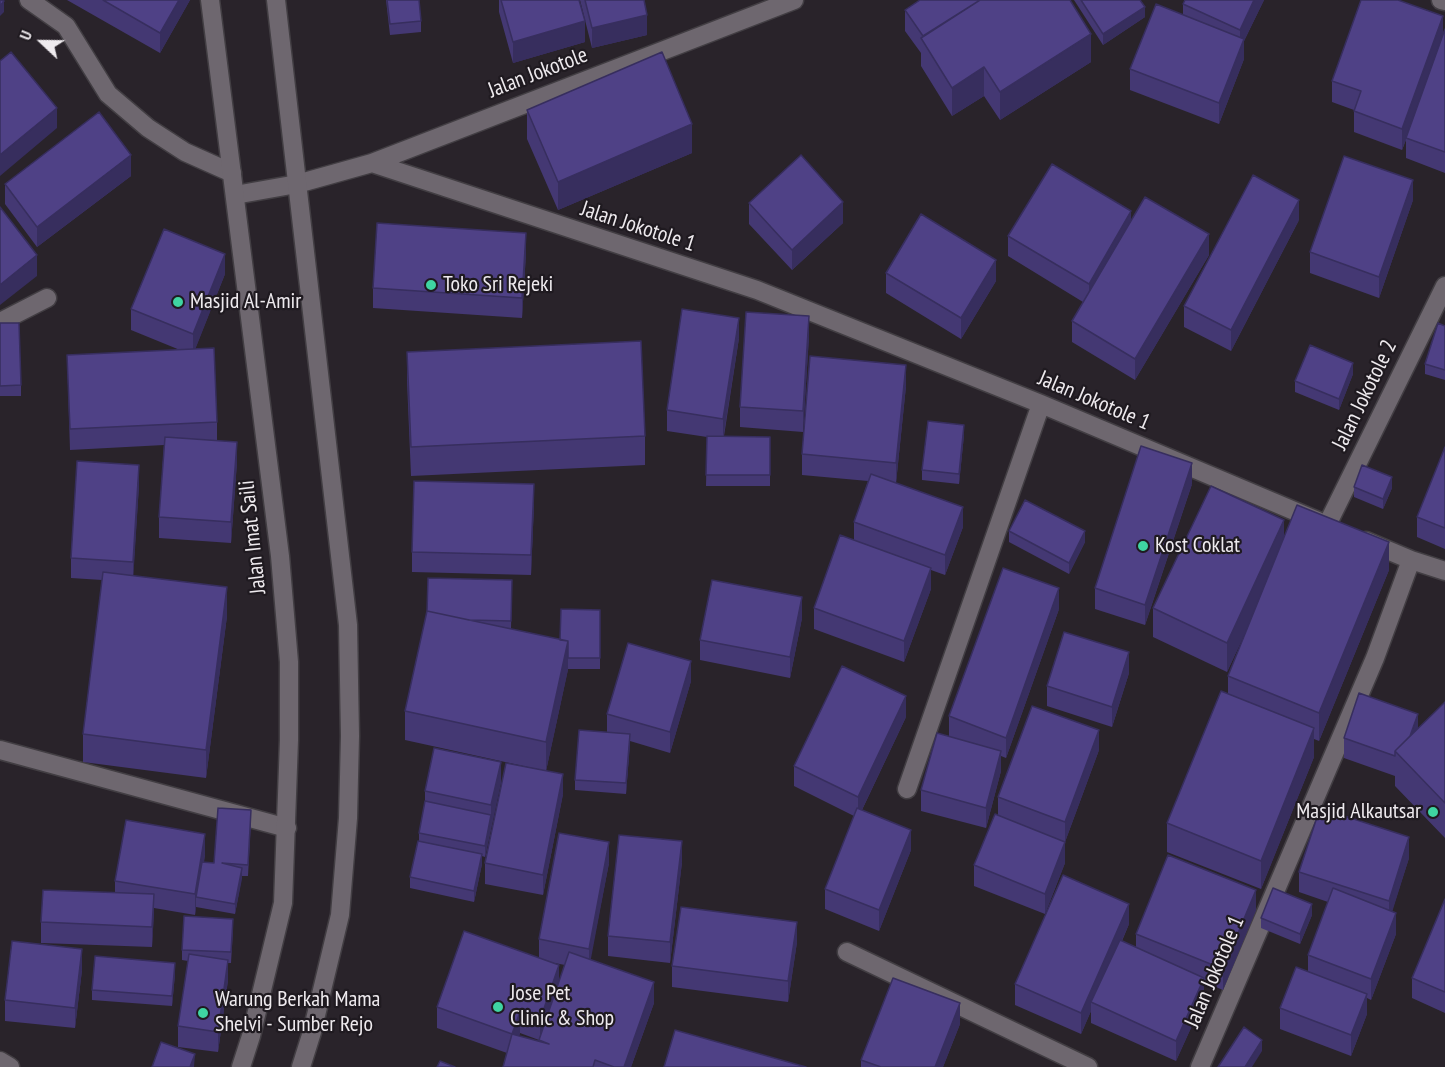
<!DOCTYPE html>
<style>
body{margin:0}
#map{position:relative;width:1445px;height:1067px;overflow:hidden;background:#29232a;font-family:"PT Sans Narrow",sans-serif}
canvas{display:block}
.north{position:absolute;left:12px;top:12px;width:60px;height:60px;-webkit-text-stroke:4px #1f1a20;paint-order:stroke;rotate:292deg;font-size:16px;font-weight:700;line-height:24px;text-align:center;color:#eeeaee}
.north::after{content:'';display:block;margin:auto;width:21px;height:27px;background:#eeeaee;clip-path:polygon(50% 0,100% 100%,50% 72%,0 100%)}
</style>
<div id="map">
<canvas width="1445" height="1067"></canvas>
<div class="north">U</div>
</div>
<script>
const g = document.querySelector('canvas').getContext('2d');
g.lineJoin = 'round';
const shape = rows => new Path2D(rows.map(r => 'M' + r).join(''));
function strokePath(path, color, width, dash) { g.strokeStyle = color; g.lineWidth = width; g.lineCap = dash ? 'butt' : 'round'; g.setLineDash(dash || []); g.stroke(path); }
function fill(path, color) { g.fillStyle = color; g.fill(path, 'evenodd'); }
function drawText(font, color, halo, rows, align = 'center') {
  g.font = font + ' "PT Sans Narrow",sans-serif'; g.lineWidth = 4.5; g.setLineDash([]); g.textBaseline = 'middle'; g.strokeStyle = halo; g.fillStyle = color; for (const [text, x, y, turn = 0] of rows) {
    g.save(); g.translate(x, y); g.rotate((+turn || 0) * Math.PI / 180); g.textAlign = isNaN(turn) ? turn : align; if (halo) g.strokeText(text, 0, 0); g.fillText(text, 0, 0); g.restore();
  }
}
const lane = shape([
 [0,750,287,828]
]);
const street = shape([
 [29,0,66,26,108,94,148,128,185,152,232,173],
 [1441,0,1445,1],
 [372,163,757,290,1041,404,1318,521],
 [235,195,297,184,372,163,794,0],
 [0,322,47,298],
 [1327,525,1445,286],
 [1411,560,1445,571],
 [907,789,1041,404],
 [847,952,1088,1067],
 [0,1061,10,1067],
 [1200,1067,1375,658,1411,560,1366,541]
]);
const secondary = shape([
 [210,0,280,556,289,662,289,740,283,903,251,1036,241,1067],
 [276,0,348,625,350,736,348,818,340,915,312,1032,301,1067]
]);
const wall = shape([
 [67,0,190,0,160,53],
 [386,0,419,0,421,21,421,32,390,35],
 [499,0,579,0,585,42,513,63,499,12],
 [580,0,644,0,647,35,592,48],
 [1074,0,1140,0,1145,17,1103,45],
 [1185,0,1264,0,1244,41,1244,59,1219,124,1130,90,1130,69,1183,15,1183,4],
 [905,10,1091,62,1000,120,984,96,952,116,921,66,921,53,905,31],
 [1445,29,1445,173,1406,158,1406,140,1402,150,1354,132,1354,110,1332,102,1332,81,1443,33],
 [527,110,692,153,558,210,527,139],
 [131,176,37,247,5,204,5,184],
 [1413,200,1379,298,1310,273,1310,252],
 [749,203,843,223,792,270,749,224],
 [1131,220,1209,255,1135,380,1072,342,1072,321,1083,302,1008,256,1008,236],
 [1299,220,1231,351,1184,327,1184,306],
 [526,253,522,318,373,308,373,288],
 [886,273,996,281,961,339,886,293],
 [225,274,195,349,217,422,217,440,237,462,231,543,159,538,159,517,164,445,70,450,67,355,180,350,131,330,131,309],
 [0,323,21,385,21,396,0,396],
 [1445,326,1445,380,1425,374,1425,364],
 [809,336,803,432,740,427,740,407],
 [739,338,724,436,770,437,770,486,706,486,707,437,667,431,667,410],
 [407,352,645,436,645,465,411,476,407,381],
 [1353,374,1339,410,1295,392,1295,381],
 [906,386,896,483,963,527,945,575,931,570,931,589,904,662,814,629,814,608,854,540,854,522,868,481,802,475,802,454],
 [964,435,959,484,922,480,922,470],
 [1445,447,1445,549,1417,537,1417,517],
 [1192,484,1145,625,1095,609,1095,588],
 [139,485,133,576,227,616,206,778,83,762,83,734,102,580,71,578,71,558],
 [1354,487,1392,488,1383,509,1354,497],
 [534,504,531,575,412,572,412,552],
 [1009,531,1085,542,1069,574,1009,542],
 [1284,537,1389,570,1319,741,1314,739,1314,757,1261,889,1167,852,1167,823,1228,694,1228,676,1252,618,1227,672,1153,637,1153,608],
 [512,580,511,629,560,640,600,610,600,669,568,669,546,771,405,740,405,711,427,611],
 [1059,609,1006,758,1001,756,1001,771,986,828,921,811,921,790,949,736,949,716],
 [802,618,790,678,700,660,700,640],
 [1129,673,1112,727,1047,706,1047,686],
 [691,681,670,753,630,741,626,794,575,790,575,780,607,732,607,714],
 [1445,702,1445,838,1395,786,1395,776,1344,758,1344,738,1418,729],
 [906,717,862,810,911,850,879,931,825,909,825,889,854,816,794,786,794,766],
 [1099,750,1065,842,1065,863,1045,914,974,886,974,865,998,815,998,797],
 [501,782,485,857,482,856,482,864,474,902,410,888,410,877,419,841,419,833,425,801,425,791],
 [563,794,543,895,485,884,485,863],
 [251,820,248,876,242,876,235,914,196,907,195,915,154,908,152,947,41,943,41,922,115,893,115,881,205,854,204,862,214,863],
 [1409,858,1392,911,1396,934,1371,1000,1367,998,1367,1014,1351,1056,1280,1029,1280,1008,1308,971,1308,955,1328,902,1299,892,1299,872],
 [682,862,670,963,608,956,608,936],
 [609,863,590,960,654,1003,631,1067,503,1067,507,1053,437,1028,437,1007,539,958,539,939],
 [549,962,565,965,559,982],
 [520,1033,539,1040,539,1042,519,1036],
 [1445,899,1445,1013,1412,998,1412,978],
 [1256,910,1223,990,1204,982,1204,999,1176,1061,1091,1023,1091,1011,1081,1034,1015,1005,1015,984,1129,924,1122,941,1136,947,1136,934],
 [1312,915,1300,944,1261,928,1261,918],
 [233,929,231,963,228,963,228,980,218,1052,178,1047,178,1026,188,961,182,960,182,950],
 [797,942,788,1002,672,987,672,966],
 [82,970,75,1028,5,1021,5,1000],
 [175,974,172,1006,92,1000,92,990],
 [960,1024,943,1067,861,1067,861,1060]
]);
const shadedWall = shape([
 [179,0,190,0,160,53,160,33],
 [1254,0,1264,0,1244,41,1244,59,1219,124,1219,103,1240,50,1240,30],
 [4,1,4,12,0,16,0,6],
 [1145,7,1145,17,1103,45,1103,34],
 [647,15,647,35,592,48,592,28],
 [1443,16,1443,37,1402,150,1402,129],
 [585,21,585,42,513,63,513,42],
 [1091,34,1091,62,1000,120,1000,92],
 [984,67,984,96,952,116,952,88],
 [57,108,57,128,0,176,0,155],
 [692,124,692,153,558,210,558,182],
 [131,155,131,176,37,247,37,227],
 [1413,180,1413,200,1379,298,1379,277],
 [1299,200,1299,220,1231,351,1231,330],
 [843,202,843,223,792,270,792,250],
 [1131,211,1131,232,1089,305,1089,284],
 [526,233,526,253,522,318,522,298],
 [1209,234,1209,255,1135,380,1135,359],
 [225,254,225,274,193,355,193,334],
 [37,255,37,276,0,305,0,285],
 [996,260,996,281,961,339,961,318],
 [809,316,809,336,803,432,803,411],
 [739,318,739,338,723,439,723,419],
 [1353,363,1353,374,1339,410,1339,399],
 [906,365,906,386,896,483,896,463],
 [964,425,964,435,959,484,959,474],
 [237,442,237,462,231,543,231,522],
 [1192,463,1192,484,1145,625,1145,605],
 [139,465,139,485,133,582,133,562],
 [1392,477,1392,488,1383,509,1383,499],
 [534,484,534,504,531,575,531,555],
 [963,507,963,527,945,575,945,555],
 [1284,520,1284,549,1227,672,1227,643],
 [1085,531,1085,542,1069,574,1069,563],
 [1389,542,1389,570,1319,741,1319,713],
 [931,568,931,589,904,662,904,641],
 [227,587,227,616,206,778,206,750],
 [1059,588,1059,609,1006,758,1006,738],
 [802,597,802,618,790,678,790,657],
 [568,641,568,670,546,771,546,742],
 [1129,652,1129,673,1112,727,1112,707],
 [691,661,691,681,670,753,670,732],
 [906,696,906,717,858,818,858,797],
 [1418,714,1418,734,1403,758],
 [1314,728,1314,757,1261,889,1261,861],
 [1099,730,1099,750,1065,842,1065,822],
 [630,734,630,745,626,794,626,783],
 [1001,751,1001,771,986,828,986,808],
 [501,762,501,782,485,857,485,846,491,815,491,805],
 [563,774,563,794,543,895,543,875],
 [911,830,911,850,879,931,879,910],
 [205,834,205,854,198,897,196,897,196,907,195,915,195,894],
 [1409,837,1409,858,1389,922,1389,901],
 [682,841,682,862,670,963,670,942],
 [609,842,609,863,589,969,589,949],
 [1065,842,1065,863,1045,914,1045,894],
 [482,854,482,864,474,902,474,891],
 [242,868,242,879,235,914,235,904],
 [1256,890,1256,910,1223,990,1223,969],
 [154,894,154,914,152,947,152,927],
 [1129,904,1129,924,1094,1004,1091,1002,1091,1011,1081,1034,1081,1013],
 [1312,904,1312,915,1300,944,1300,934],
 [1396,913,1396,934,1371,1000,1371,979],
 [797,922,797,942,788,1002,788,981],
 [82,949,82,970,75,1028,75,1008],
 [228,960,228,980,218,1052,218,1032],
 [175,963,175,974,172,1006,172,996],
 [559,965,559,986,540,1040,540,1020],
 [1204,978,1204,999,1176,1061,1176,1041],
 [654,982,654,1003,631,1067,624,1067],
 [1367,994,1367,1014,1351,1056,1351,1035],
 [960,1003,960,1024,943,1067,935,1067],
 [520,1012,520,1033,512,1055,512,1034],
 [1262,1040,1262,1051,1252,1067,1245,1067],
 [195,1054,194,1067,190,1067]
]);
const building = shape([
 [0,0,4,1,0,6,0,0],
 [103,0,179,0,160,33,103,0],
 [387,0,419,0,421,21,390,24,387,0],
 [501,0,579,0,585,21,513,42,501,0],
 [585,0,644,0,647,15,592,28,585,0],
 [920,0,980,0,923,36,905,10,920,0],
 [980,0,1070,0,1091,34,1000,92,984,67,952,88,921,38,980,0],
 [1081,0,1140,0,1145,7,1103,34,1081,0],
 [1185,0,1254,0,1240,30,1183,4,1185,0],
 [1361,0,1398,0,1443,16,1402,129,1354,111,1361,91,1332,81,1361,0],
 [1156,4,1244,39,1219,103,1130,69,1156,4],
 [1445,29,1445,152,1406,138,1445,29],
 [11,52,57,108,0,155,0,61,11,52],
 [662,52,692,124,558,182,527,110,662,52],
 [99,112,131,155,37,227,5,184,99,112],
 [801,155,843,202,792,250,749,203,801,155],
 [1344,156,1413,180,1379,277,1310,252,1344,156],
 [1052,164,1131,211,1089,284,1008,236,1052,164],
 [1253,175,1299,200,1231,330,1184,306,1253,175],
 [1145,197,1209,234,1135,359,1072,321,1145,197],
 [0,207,37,255,0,285,0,207],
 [921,214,996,260,961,318,886,273,921,214],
 [377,223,526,233,522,298,373,288,377,223],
 [164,229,225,254,193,334,131,309,164,229],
 [682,309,739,318,723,419,667,410,682,309],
 [746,312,809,316,803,411,740,407,746,312],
 [0,323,19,323,21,385,0,386,0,323],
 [1438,323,1445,326,1445,370,1425,364,1438,323],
 [641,341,645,436,411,447,407,352,641,341],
 [1310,345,1353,363,1339,399,1295,381,1310,345],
 [214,348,217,422,70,429,67,355,214,348],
 [810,356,906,365,896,463,802,454,810,356],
 [928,421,964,425,959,474,922,470,928,421],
 [707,436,770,437,770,475,706,475,707,436],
 [165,437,237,442,231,522,159,517,165,437],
 [1141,446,1192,463,1145,605,1095,588,1141,446],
 [1445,447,1445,528,1417,517,1445,447],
 [77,461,139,465,133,562,71,558,77,461],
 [1362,465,1392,477,1383,499,1354,487,1362,465],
 [871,474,963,507,945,555,854,522,871,474],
 [414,481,534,484,531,555,412,552,414,481],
 [1211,486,1284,520,1227,643,1153,608,1211,486],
 [1025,500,1085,531,1069,563,1009,531,1025,500],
 [1297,505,1389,542,1319,713,1228,676,1297,505],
 [840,535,931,568,904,641,814,608,840,535],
 [1003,568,1059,588,1006,738,949,716,1003,568],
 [103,572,227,587,206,750,83,734,103,572],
 [428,578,512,580,511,621,469,620,427,611,428,578],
 [712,580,802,597,790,657,700,640,712,580],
 [561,609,600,610,600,658,568,658,568,641,560,640,561,609],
 [427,611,568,641,546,742,405,711,427,611],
 [1064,632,1129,652,1112,707,1047,686,1064,632],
 [628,643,691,661,670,732,607,714,628,643],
 [842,666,906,696,858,797,794,766,842,666],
 [1221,691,1314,728,1261,861,1167,823,1221,691],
 [1359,693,1418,714,1410,736,1395,751,1395,756,1344,738,1359,693],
 [1445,702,1445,803,1395,751,1445,702],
 [1032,706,1099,730,1065,822,998,797,1032,706],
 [579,730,630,734,626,783,575,780,579,730],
 [937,733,1001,751,986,808,921,790,937,733],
 [434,748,501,762,491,805,425,791,434,748],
 [506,763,563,774,543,875,485,863,506,763],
 [425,801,491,815,485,846,419,833,425,801],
 [218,808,251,810,248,865,222,863,242,868,235,904,196,897,202,862,214,863,218,808],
 [857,808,911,830,879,910,825,889,857,808],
 [1320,808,1409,837,1389,901,1299,872,1320,808],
 [995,814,1065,842,1045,894,974,865,995,814],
 [126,820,205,834,195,894,115,881,126,820],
 [559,833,609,842,589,949,539,939,559,833],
 [619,835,682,841,670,942,608,936,619,835],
 [418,841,482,854,474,891,410,877,418,841],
 [1168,855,1256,890,1223,969,1136,934,1168,855],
 [1063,875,1129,904,1081,1013,1015,984,1063,875],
 [1273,888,1312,904,1300,934,1261,918,1273,888],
 [1333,888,1396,913,1371,979,1308,955,1333,888],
 [43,890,154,894,152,927,41,922,43,890],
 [1445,899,1445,992,1412,978,1445,899],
 [681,907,797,922,788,981,672,966,681,907],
 [184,916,233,919,231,952,182,950,184,916],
 [464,931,559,965,540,1020,520,1012,512,1034,549,1044,539,1040,569,952,654,982,624,1067,614,1067,595,1060,593,1067,503,1067,512,1034,437,1007,464,931],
 [1120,940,1204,978,1176,1041,1091,1002,1120,940],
 [12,941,82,949,75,1008,5,1000,12,941],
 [189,954,228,960,218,1032,178,1026,189,954],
 [95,956,175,963,172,996,92,990,95,956],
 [1296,967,1367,994,1351,1035,1280,1008,1296,967],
 [893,978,960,1003,935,1067,881,1067,861,1060,893,978],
 [1244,1027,1262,1040,1245,1067,1218,1067,1244,1027],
 [675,1030,806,1067,664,1067,675,1030],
 [161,1042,195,1054,190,1067,152,1067,161,1042],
 [440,1061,455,1067,437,1067,440,1061]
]);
const markers = [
 [431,285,6,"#3fd4a2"],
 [178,302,6,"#3fd4a2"],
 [1143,546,6,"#3fd4a2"],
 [1433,812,6,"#3fd4a2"],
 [498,1007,6,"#3fd4a2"],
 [203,1013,6,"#3fd4a2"]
];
const streetNames = [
 ["Jalan Jokotole",538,73,-21],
 ["Jalan Jokotole 1",638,227,18],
 ["Jalan Jokotole 2",1365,395,-64],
 ["Jalan Jokotole 1",1094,401,23],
 ["Jalan Imat Saili",253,537,-96],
 ["Jalan Jokotole 1",1215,972,-67]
];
const poiNames = [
 ["Toko Sri Rejeki",443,285],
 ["Masjid Al-Amir",190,302],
 ["Kost Coklat",1155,546],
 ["Masjid Alkautsar",1421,812,"right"],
 ["Jose Pet",510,994],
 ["Clinic & Shop",510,1019],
 ["Warung Berkah Mama",215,1000],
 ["Shelvi - Sumber Rejo",215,1025]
];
strokePath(lane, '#423e43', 21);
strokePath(street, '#423e43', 21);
strokePath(secondary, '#423e43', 21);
strokePath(lane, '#6e676f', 18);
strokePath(street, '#6e676f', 18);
strokePath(secondary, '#6e676f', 18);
fill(wall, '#443873');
fill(shadedWall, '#372e5e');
fill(building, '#4f4186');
strokePath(building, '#372e5e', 1.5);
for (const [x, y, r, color] of markers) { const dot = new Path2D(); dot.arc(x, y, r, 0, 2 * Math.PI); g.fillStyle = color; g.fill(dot); strokePath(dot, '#1f1a20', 2); }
drawText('22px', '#eeeaee', '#1f1a20', streetNames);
drawText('22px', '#eeeaee', '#1f1a20', poiNames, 'left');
</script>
